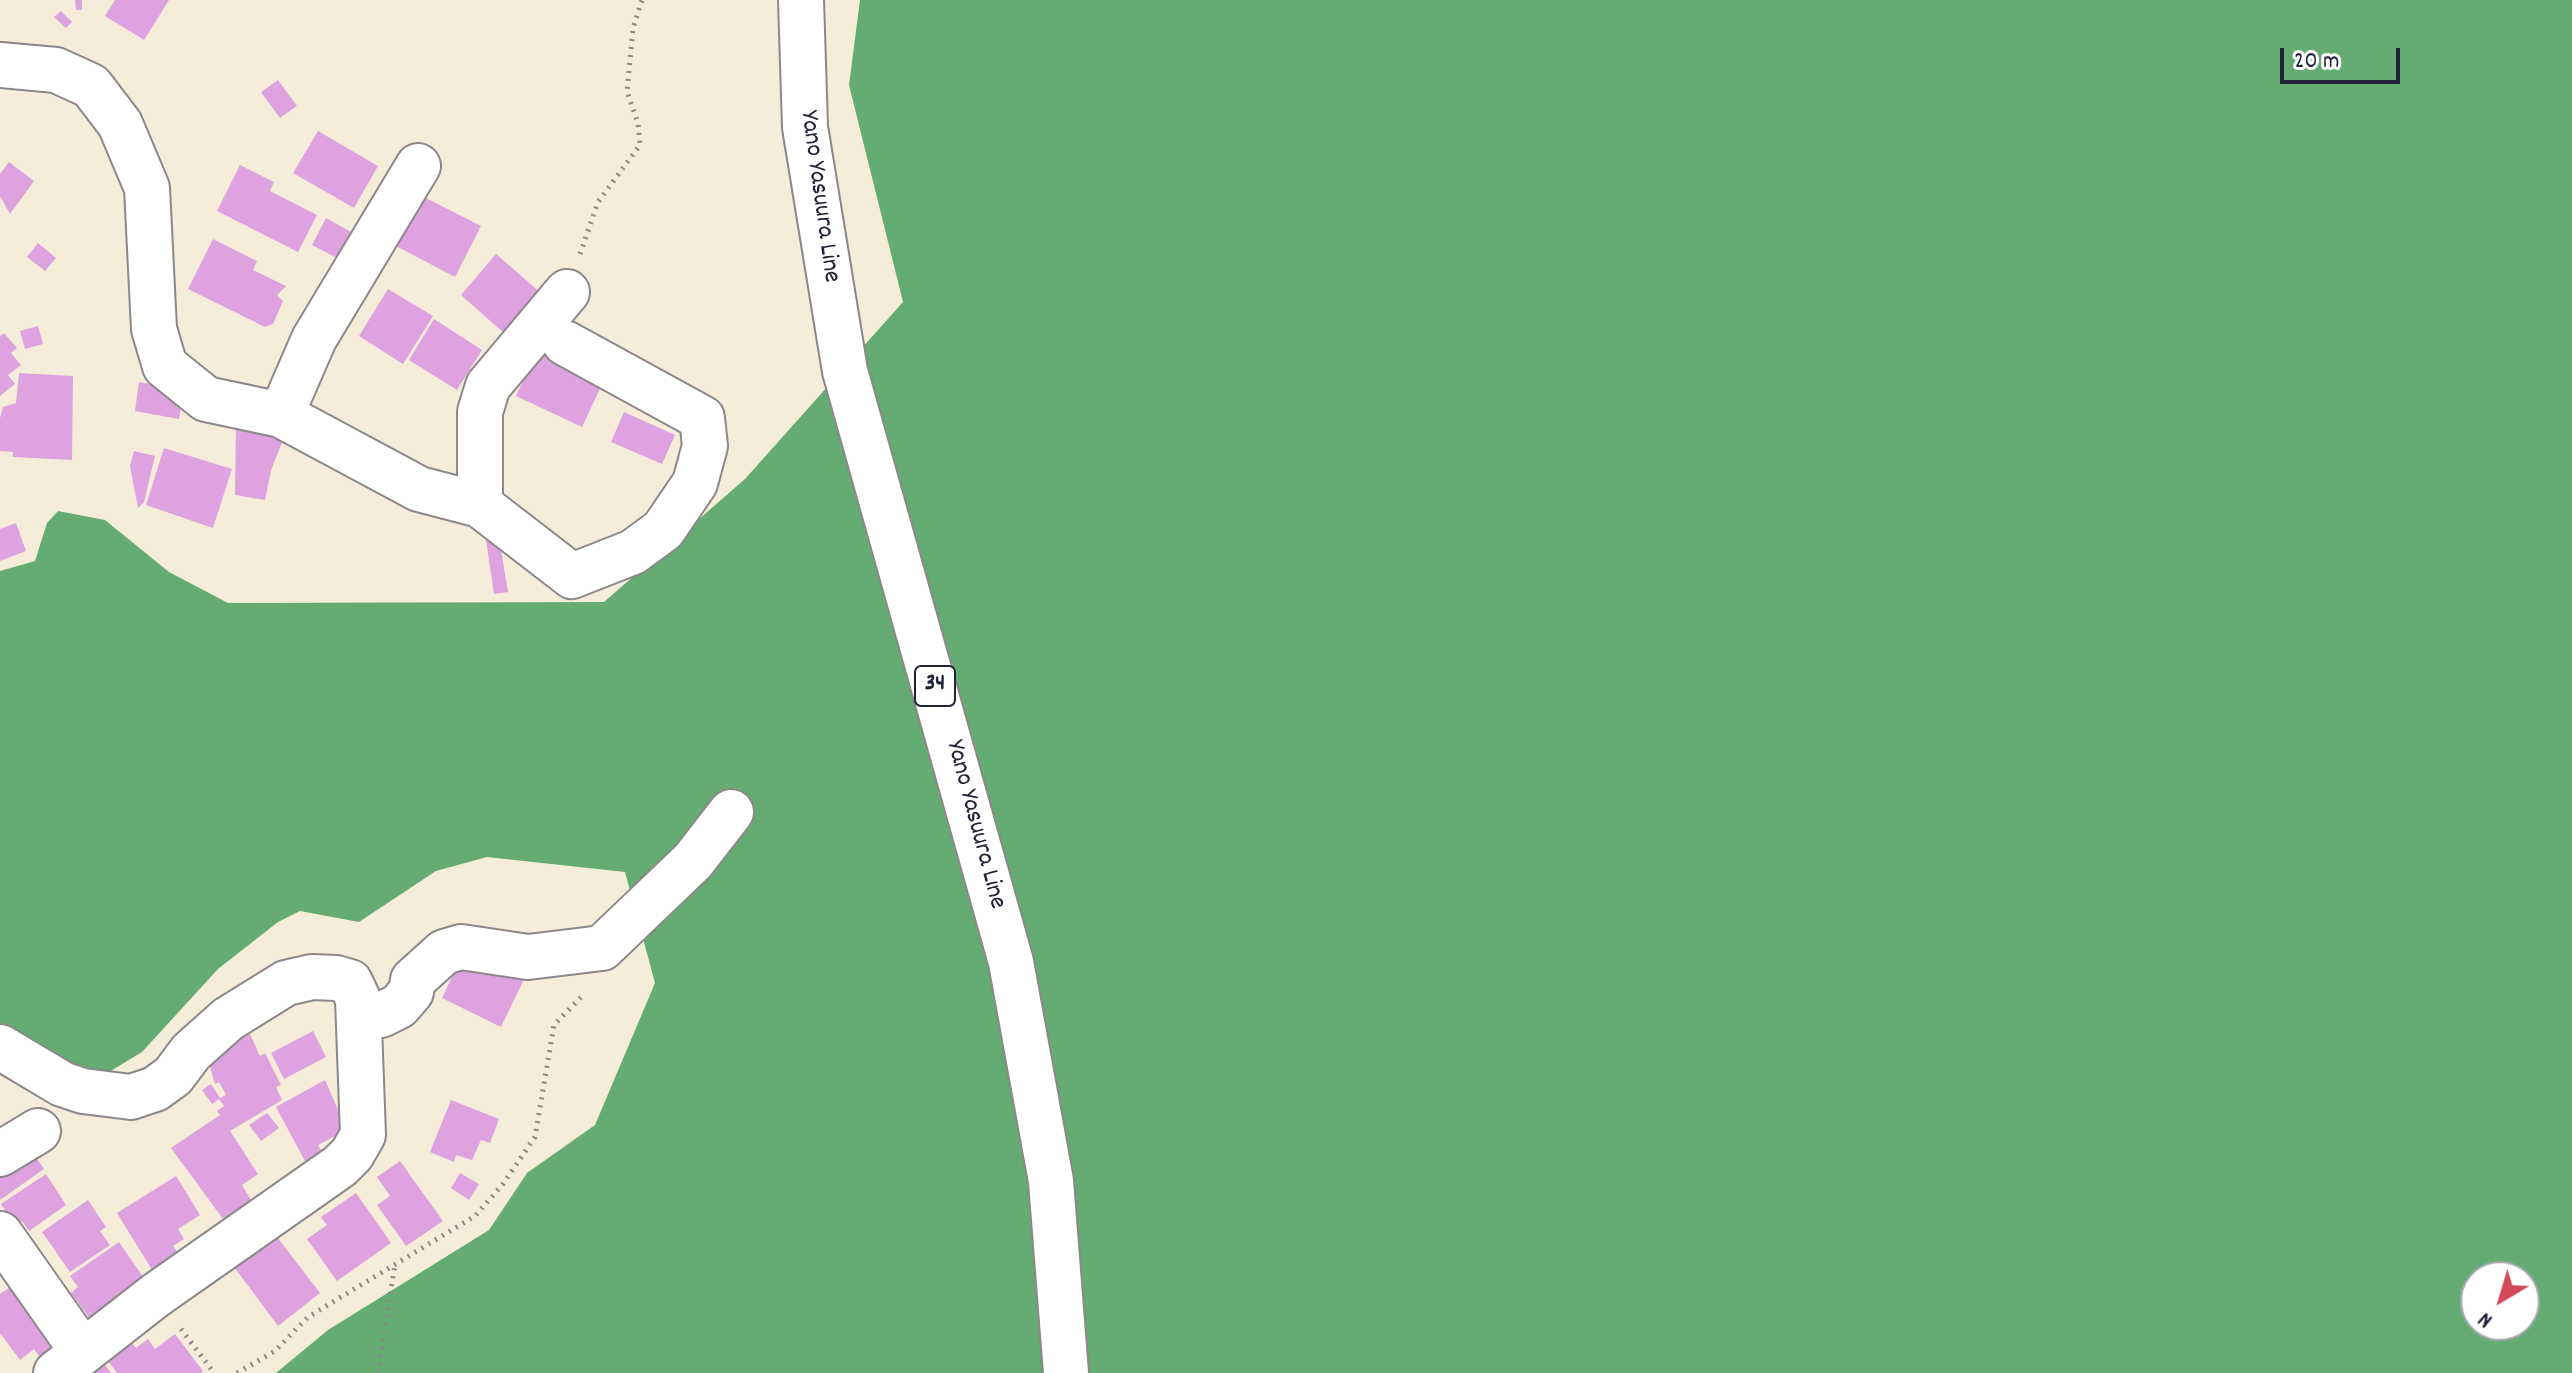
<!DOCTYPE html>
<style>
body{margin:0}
#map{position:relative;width:2572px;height:1373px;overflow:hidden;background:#f5edd9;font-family:Dekko,sans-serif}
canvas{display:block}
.north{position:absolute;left:2460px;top:1261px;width:80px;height:80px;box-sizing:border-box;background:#fff;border:2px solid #a7a7b1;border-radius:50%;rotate:218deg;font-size:22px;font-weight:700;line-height:32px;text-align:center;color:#22223b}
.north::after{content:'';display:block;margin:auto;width:28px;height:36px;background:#d1495b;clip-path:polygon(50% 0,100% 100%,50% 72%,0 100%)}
.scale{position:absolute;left:2280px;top:48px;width:120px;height:36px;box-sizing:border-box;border:4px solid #22223b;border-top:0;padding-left:10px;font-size:24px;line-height:28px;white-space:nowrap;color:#22223b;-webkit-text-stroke:6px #fff;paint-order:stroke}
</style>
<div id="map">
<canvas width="2572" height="1373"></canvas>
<div class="north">N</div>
<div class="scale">20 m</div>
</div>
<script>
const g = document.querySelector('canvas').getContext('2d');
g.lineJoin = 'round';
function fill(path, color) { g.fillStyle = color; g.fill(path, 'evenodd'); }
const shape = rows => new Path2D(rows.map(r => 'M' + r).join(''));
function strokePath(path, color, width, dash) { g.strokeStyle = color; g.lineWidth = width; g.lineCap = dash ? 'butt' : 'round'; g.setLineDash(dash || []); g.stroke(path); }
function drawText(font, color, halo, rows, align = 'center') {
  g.font = font + ' Dekko,sans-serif'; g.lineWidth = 6; g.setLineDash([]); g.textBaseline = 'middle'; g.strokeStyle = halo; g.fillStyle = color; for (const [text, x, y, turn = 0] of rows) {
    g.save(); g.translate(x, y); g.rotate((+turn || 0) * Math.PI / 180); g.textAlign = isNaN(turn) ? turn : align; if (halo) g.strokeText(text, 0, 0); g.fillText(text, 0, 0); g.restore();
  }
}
const forest = shape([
 [860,0,2572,0,2572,1373,276,1373,328,1330,489,1230,527,1173,595,1125,655,983,625,872,487,857,436,871,359,922,300,911,278,922,218,969,142,1052,109,1072,73,1067,44,1054,0,1023,0,571,35,561,47,523,58,511,105,520,169,572,228,603,604,602,745,479,903,302,849,85],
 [2476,1277,2524,1277,2524,1325,2476,1325]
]);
const building = shape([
 [75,0,82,0,82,10,76,10],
 [115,0,169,0,144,40,105,16],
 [61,11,72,22,66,28,54,17],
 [278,80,297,106,280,118,261,92],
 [318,131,378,166,354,208,293,173],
 [9,162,34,181,10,214,0,196,0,174],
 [240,165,274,182,270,191,317,215,298,252,217,211],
 [422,196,481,226,455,277,396,246],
 [326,218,351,232,337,258,312,245],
 [213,239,257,261,253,270,286,286,277,295,283,301,273,324,265,327,188,289],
 [38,243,56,258,45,271,27,257],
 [496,254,542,294,506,335,461,295],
 [388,289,433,316,403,364,359,336],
 [434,319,482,350,457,390,409,360],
 [38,326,43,344,25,349,20,331],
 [4,333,17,348,11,353,21,365,8,375,15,384,0,396,0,336],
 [538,348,605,378,582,427,516,396],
 [19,373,73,376,72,460,13,457,13,452,0,451,0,418,3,407,16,403],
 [139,382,184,390,179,419,135,411],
 [624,412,675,435,662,464,611,442],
 [236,425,285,435,271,470,265,500,235,495],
 [164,448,232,469,213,528,146,505],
 [134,451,155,456,144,502,138,508,130,466],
 [16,523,26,551,0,561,0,529],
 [499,538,508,592,494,594,486,540],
 [461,958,526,975,501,1027,442,998],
 [313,1031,326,1057,284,1079,271,1053],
 [250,1034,260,1056,265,1053,281,1085,276,1087,282,1100,230,1131,258,1174,242,1185,251,1200,223,1219,171,1148,220,1115,217,1111,224,1106,219,1099,212,1104,202,1090,211,1084,220,1098,226,1095,219,1082,215,1084,207,1057],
 [325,1080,347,1130,318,1145,323,1154,306,1163,276,1107],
 [451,1100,499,1119,490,1143,481,1140,472,1160,456,1155,454,1162,430,1152],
 [267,1113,279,1128,261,1141,249,1125],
 [30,1148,44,1169,0,1200,0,1169],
 [400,1161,443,1221,406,1246,377,1205,390,1196,377,1177],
 [460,1173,479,1184,469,1200,451,1188],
 [46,1174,66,1205,29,1231,22,1221,15,1226,1,1204],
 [176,1176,200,1215,178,1229,184,1239,173,1246,181,1257,154,1273,117,1213],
 [356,1193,391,1243,337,1281,307,1239,327,1225,321,1217],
 [88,1200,106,1227,100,1231,110,1245,70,1272,42,1232],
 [277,1237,320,1293,278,1326,235,1268],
 [119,1242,146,1281,91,1320,71,1293,78,1287,70,1276],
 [19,1281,70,1346,45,1364,34,1349,20,1360,0,1333,0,1294],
 [175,1334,203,1371,201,1373,117,1373,102,1353,126,1336,136,1348,148,1339,155,1349],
 [100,1358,111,1373,80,1373]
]);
const path = shape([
 [580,254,598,202,640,145,638,123,627,92,633,28,642,0],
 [181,1329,214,1373],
 [237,1373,275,1351,308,1317,475,1216,503,1184,535,1137,554,1025,583,995],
 [378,1373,395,1264]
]);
const minor = shape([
 [0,65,56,70,91,86,120,124,147,188,154,329,165,366,206,399,281,415,419,489,480,505,572,576,633,552,663,530,695,483,705,446,702,418,565,343],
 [281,415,314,339,418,166],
 [480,505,480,412,488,386,567,292],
 [359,1017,381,1015,399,1006,411,992,413,980,444,952,461,947,528,957,602,948,693,861,731,812],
 [0,1047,62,1084,83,1091,131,1097,155,1089,173,1076,191,1052,228,1019,286,983,312,977,336,978,350,982,358,999,363,1135,352,1154,340,1166,156,1295,56,1373],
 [0,1154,38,1131],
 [0,1234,83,1352]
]);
const major = shape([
 [801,0,805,127,845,371,1011,962,1051,1181,1066,1373]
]);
const shields = [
 [935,686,40]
];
const shieldNames = [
 ["34",935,686]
];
const streetNames = [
 ["Yano Yasuura Line",818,197,82],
 ["Yano Yasuura Line",974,825,75]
];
fill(forest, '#64ac72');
fill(building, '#dda2df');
strokePath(minor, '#8c888a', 48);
strokePath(major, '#8c888a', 48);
strokePath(path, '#8c888a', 5, [2, 6]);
strokePath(minor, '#fff', 44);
strokePath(major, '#fff', 44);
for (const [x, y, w] of shields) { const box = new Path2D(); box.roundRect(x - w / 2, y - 20, w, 40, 6); g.fillStyle = '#fff'; g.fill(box); strokePath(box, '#22223b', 2); }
drawText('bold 24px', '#22223b', null, shieldNames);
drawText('26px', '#22223b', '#fff', streetNames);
</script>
